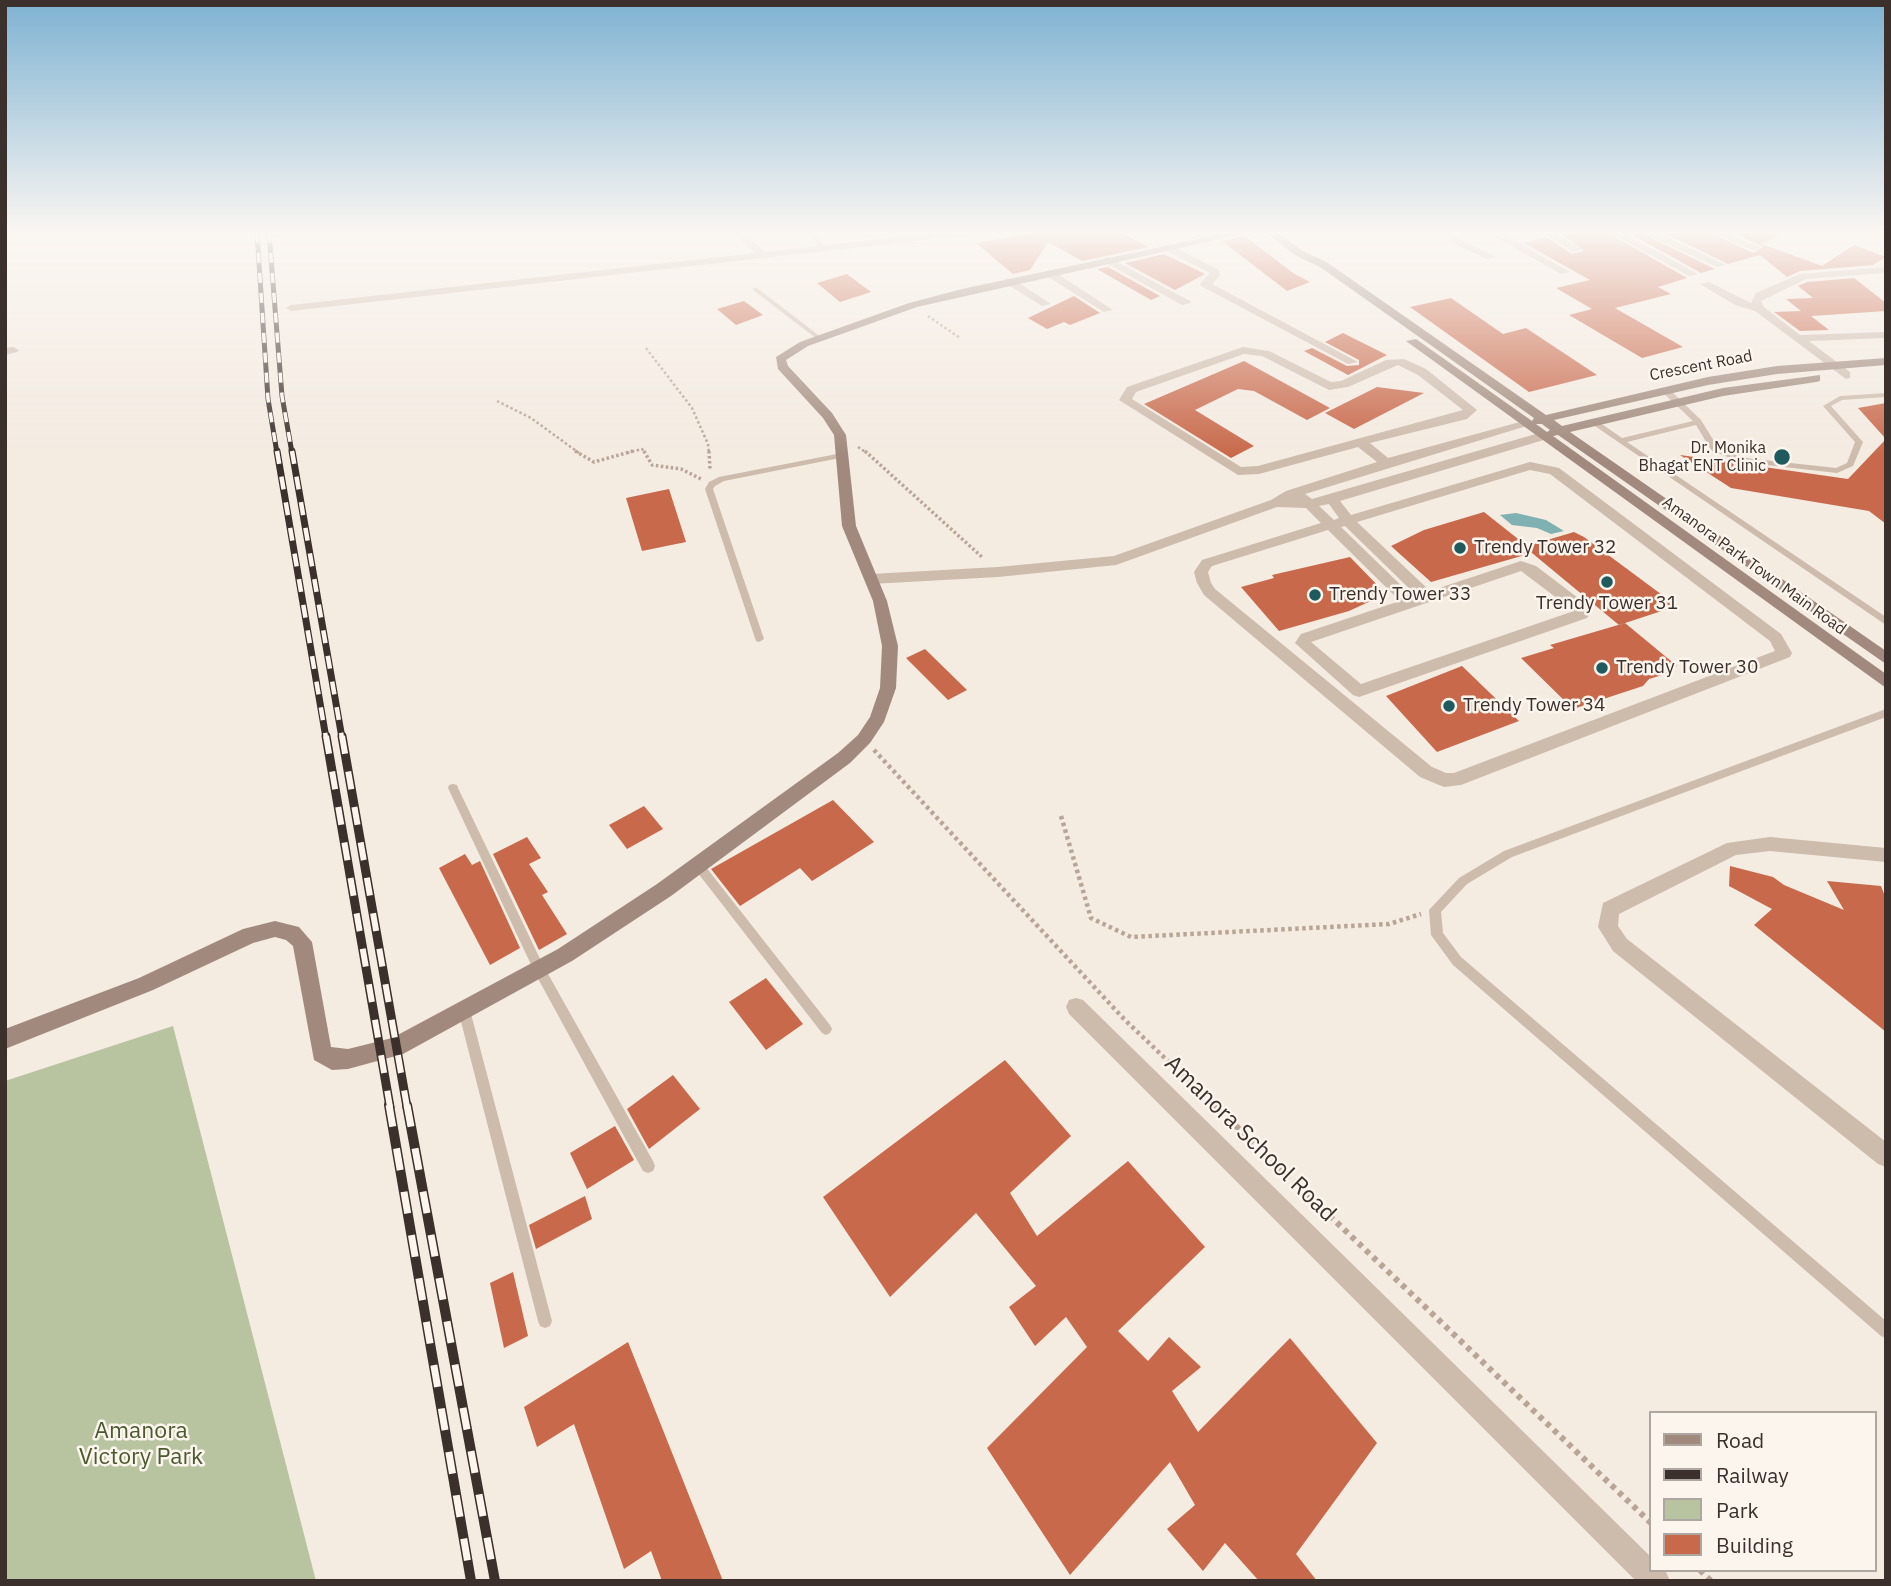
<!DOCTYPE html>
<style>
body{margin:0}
#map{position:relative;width:1891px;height:1586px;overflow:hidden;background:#f4ebe1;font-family:"IBM Plex Sans",sans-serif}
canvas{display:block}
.frame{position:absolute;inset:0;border:7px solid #3b302b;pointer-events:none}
.legend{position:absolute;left:1649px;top:1411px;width:228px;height:161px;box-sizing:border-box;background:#fbf5ee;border:2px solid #aea6a0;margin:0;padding:9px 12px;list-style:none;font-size:21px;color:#3b302b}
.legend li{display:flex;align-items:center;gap:14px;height:35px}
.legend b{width:35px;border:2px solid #aea6a0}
</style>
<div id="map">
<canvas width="1891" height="1586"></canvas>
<div class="frame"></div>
<ul class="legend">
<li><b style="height:9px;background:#a18a7d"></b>Road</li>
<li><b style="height:9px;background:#3b302b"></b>Railway</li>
<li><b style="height:19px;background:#b8c4a0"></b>Park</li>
<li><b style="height:19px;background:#c8694b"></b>Building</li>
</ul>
</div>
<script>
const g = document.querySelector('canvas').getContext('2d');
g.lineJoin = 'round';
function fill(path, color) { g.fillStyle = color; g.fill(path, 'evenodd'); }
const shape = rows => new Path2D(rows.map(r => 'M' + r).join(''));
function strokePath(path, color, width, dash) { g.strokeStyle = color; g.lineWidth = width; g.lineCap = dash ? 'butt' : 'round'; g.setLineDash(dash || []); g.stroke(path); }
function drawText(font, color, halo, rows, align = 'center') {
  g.font = font + ' "IBM Plex Sans",sans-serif'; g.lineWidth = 5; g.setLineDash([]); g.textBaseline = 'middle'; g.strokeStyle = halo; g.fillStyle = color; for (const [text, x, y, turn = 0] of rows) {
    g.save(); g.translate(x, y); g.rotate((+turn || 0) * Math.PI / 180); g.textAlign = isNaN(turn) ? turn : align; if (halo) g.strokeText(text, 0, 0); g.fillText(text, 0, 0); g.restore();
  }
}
const green = shape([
 [173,1026,316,1581,5,1581,5,1081]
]);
const water = shape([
 [1516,513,1546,520,1564,531,1551,534,1537,528,1512,525,1500,515]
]);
const building = shape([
 [1033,233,1121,233,1149,247,1082,261,1048,242,1030,270,1013,274,976,243],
 [1561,233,1608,233,1687,278,1658,287,1671,294,1615,308,1683,347,1642,358,1569,315,1592,309,1556,288,1590,280,1524,243,1546,237,1572,254,1584,251],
 [1629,233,1641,233,1715,269,1701,273],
 [1664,233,1711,233,1753,253,1763,247,1734,233,1784,233,1762,244,1822,266,1854,245,1886,257,1873,265,1800,271,1787,277,1760,255,1728,264],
 [1245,236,1293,273,1310,282,1287,291,1222,241],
 [1164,254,1205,274,1175,290,1125,263],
 [1108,267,1160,296,1151,300,1097,269],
 [847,274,871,292,840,302,817,283],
 [1854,278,1886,303,1886,311,1811,316,1829,330,1800,331,1774,312,1801,311,1786,299,1813,298,1798,286,1807,282],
 [1074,296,1100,313,1070,325,1064,322,1047,329,1028,318],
 [1451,298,1503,334,1526,328,1597,375,1529,392,1410,307],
 [744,301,763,315,736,325,717,309],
 [1343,333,1387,355,1348,375,1304,351,1312,348,1347,366,1359,365,1359,360,1325,342],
 [1244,361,1330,408,1307,420,1254,391,1238,389,1195,410,1254,446,1231,458,1144,404],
 [1377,387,1424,393,1354,429,1325,413],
 [1886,403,1886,524,1869,511,1731,488,1680,455,1848,479,1886,439,1858,408],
 [669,489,686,542,642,551,626,498],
 [1484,512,1527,546,1574,532,1584,537,1677,606,1619,625,1532,553,1431,582,1391,546,1424,530],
 [1350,557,1386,594,1349,611,1279,631,1241,587,1274,578,1272,575],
 [1625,623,1677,666,1669,669,1672,672,1649,679,1643,686,1573,709,1521,658,1554,648,1550,645],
 [925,649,967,690,948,700,906,658],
 [1462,666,1519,721,1437,752,1386,696],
 [833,800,874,842,812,881,800,868,740,906,711,869],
 [644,806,663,829,627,849,609,825],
 [527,837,541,858,529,864,548,892,542,895,567,934,539,950,493,854],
 [465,854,472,865,480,861,520,948,490,965,439,868],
 [1730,866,1773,877,1784,885,1844,910,1827,881,1881,886,1886,899,1886,1032,1754,925,1772,909,1729,886],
 [766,978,803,1024,766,1050,729,1002],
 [1005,1060,1071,1136,1010,1193,1037,1236,1128,1161,1205,1247,1118,1331,1148,1361,1169,1337,1201,1367,1172,1391,1198,1432,1290,1338,1377,1443,1296,1554,1317,1581,1259,1581,1225,1543,1203,1571,1167,1529,1195,1505,1170,1462,1070,1575,987,1448,1087,1347,1066,1317,1035,1346,1009,1307,1036,1286,976,1213,890,1297,823,1197],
 [673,1075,700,1109,649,1149,627,1109],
 [615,1126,634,1160,587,1189,570,1153],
 [585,1196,592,1219,536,1249,529,1225],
 [513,1272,528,1336,504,1348,490,1283],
 [628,1342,723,1581,662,1581,651,1551,624,1569,574,1424,537,1447,524,1407]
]);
const pathFar3 = shape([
 [928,316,960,338],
 [646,348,692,408,708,444,709,453],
 [497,401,531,418,579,453],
 [858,447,867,453],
 [627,453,642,449,645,453]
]);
const pathFar2 = shape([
 [575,451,594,462,633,451],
 [644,451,652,465,681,469,701,479],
 [709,451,710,469],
 [865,451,982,557]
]);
const pathFar1 = shape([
 [874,750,1124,1019,1216,1107],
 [1061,816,1091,918,1131,937,1389,924,1421,914]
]);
const path = shape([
 [1214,1105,1651,1523],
 [1700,1570,1711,1581]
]);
const lane = shape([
 [809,233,815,233,824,248,823,249,819,249,809,233],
 [753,288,757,288,821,337,821,339,817,339,753,290,753,288],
 [1662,388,1668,388,1701,420,1717,446,1745,458,1836,468,1847,463,1855,442,1823,406,1840,396,1886,393,1886,397,1842,400,1831,406,1863,442,1853,466,1837,473,1740,462,1711,450,1696,425,1627,442,1886,617,1886,625,1589,422,1596,420,1622,438,1693,421,1662,392,1662,388],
 [842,453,846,455,845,457,724,481,715,486,713,489,764,639,759,642,756,641,705,489,709,482,719,477,842,453],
 [1886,709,1886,717,1512,857,1467,884,1441,912,1443,933,1461,957,1886,1321,1886,1338,1881,1336,1453,965,1431,935,1429,910,1459,878,1504,851,1886,709],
 [453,784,457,785,458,788,543,965,653,1161,655,1166,653,1171,648,1173,643,1171,535,973,448,788,449,785,453,784],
 [698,860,702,862,830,1025,832,1029,830,1033,826,1035,822,1033,694,868,692,865,694,862,698,860],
 [464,1004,468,1006,470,1010,552,1321,550,1326,545,1328,540,1326,538,1321,458,1010,460,1006,464,1004]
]);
const street = shape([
 [733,233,744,233,765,252,931,233,964,233,959,236,291,311,286,308,291,305,755,253,733,233],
 [1444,233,1454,233,1460,239,1496,257,1487,259,1452,243,1444,233],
 [1488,233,1501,233,1570,272,1561,274,1488,233],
 [1544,233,1556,233,1582,250,1573,252,1544,233],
 [1610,233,1623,233,1698,274,1689,276,1610,233],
 [1643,233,1657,233,1726,265,1717,267,1643,233],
 [1713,233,1727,233,1761,248,1752,250,1713,233],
 [1163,245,1171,245,1219,270,1220,276,1212,284,1358,362,1348,364,1201,286,1200,284,1210,273,1163,249,1163,245],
 [1108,257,1190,301,1191,303,1182,305,1104,262,1104,258,1108,257],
 [1886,267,1886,273,1806,279,1761,301,1764,307,1800,335,1886,332,1886,338,1809,341,1850,372,1850,378,1846,379,1755,311,1735,305,1700,284,1709,282,1751,303,1756,293,1800,274,1886,267],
 [1049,270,1053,271,1113,310,1104,312,1045,275,1044,273,1049,270],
 [1009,278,1013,279,1051,304,1042,306,1005,283,1005,279,1009,278],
 [13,347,19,350,17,352,5,355,5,348,13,347],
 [1243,347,1269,351,1331,382,1341,381,1386,360,1404,359,1426,369,1477,410,1467,419,1370,443,1388,458,1527,420,1533,424,1305,494,1312,499,1539,433,1547,433,1547,439,1340,501,1351,515,1530,462,1559,468,1781,634,1792,653,1790,657,1461,785,1444,787,1420,777,1204,595,1197,583,1194,572,1202,560,1321,523,1306,508,1277,507,1116,565,998,577,871,584,864,579,871,574,998,567,1114,556,1271,500,1286,491,1377,462,1358,447,1259,474,1238,475,1119,400,1127,387,1243,347],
 [1244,354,1262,356,1329,390,1348,387,1398,365,1418,375,1463,410,1258,466,1241,467,1132,399,1136,392,1244,354],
 [1530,470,1550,474,1770,641,1775,651,1454,773,1446,773,1432,767,1215,589,1211,583,1208,572,1212,566,1328,530,1400,601,1301,634,1295,643,1353,695,1359,697,1587,618,1590,614,1586,604,1536,566,1521,561,1430,591,1357,522,1530,470],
 [1329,504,1339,518,1334,520,1319,506,1329,504],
 [1345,526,1417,596,1413,597,1341,527,1345,526],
 [1521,571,1574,611,1361,684,1311,642,1521,571],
 [1770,837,1886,848,1886,862,1770,851,1736,855,1619,914,1618,926,1627,939,1886,1142,1886,1167,1878,1164,1613,951,1598,927,1603,903,1727,843,1770,837],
 [1076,998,1083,1000,1651,1557,1651,1570,1665,1570,1670,1581,1636,1581,1069,1014,1066,1007,1069,1000,1076,998]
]);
const secondary = shape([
 [1227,233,1247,233,917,307,808,346,786,360,788,366,832,413,846,435,856,526,887,601,898,646,896,688,884,722,870,743,850,763,671,896,572,961,403,1054,348,1069,332,1070,314,1060,293,946,286,940,275,937,253,943,153,990,5,1049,5,1029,139,978,243,929,275,921,299,927,312,942,331,1047,348,1049,392,1038,558,949,657,884,838,753,858,735,870,717,880,688,882,646,873,601,842,526,834,435,823,418,778,369,776,357,800,342,909,303,962,289,1227,233],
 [1266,233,1278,233,1303,251,1328,263,1546,415,1708,377,1777,366,1886,358,1886,365,1777,374,1708,385,1554,420,1562,426,1723,388,1820,375,1820,381,1816,382,1723,396,1570,432,1886,651,1886,664,1558,435,1553,436,1886,674,1886,688,1406,341,1416,339,1532,421,1534,418,1320,267,1295,255,1266,233],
 [1536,424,1542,424,1550,430,1547,432,1536,424]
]);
const railFar3 = shape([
 [257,233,268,399,277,453],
 [269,233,282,396,292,453]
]);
const railFar2 = shape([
 [277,451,326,738],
 [292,451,342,738]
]);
const railFar1 = shape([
 [326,736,390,1107],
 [342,736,407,1107]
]);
const rail = shape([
 [389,1105,471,1581],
 [407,1105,495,1581]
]);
const markers = [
 [1782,457,9,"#1f5a5e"],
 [1460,548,7,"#1f5a5e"],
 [1607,582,7,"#1f5a5e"],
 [1315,595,7,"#1f5a5e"],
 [1602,668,7,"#1f5a5e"],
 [1449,706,7,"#1f5a5e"]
];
const farStreetnames = [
 ["Crescent Road",1701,366,-11],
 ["Amanora Park Town Main Road",1754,566,36]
];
const farPoinames = [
 ["Dr. Monika",1766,448],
 ["Bhagat ENT Clinic",1766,466]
];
const poiNames = [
 ["Trendy Tower 32",1474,548],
 ["Trendy Tower 33",1329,595],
 ["Trendy Tower 31",1607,604,"center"],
 ["Trendy Tower 30",1616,668],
 ["Trendy Tower 34",1463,706]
];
const nearStreetnames = [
 ["Amanora School Road",1250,1139,44]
];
const nearParknames = [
 ["Amanora",141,1431],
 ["Victory Park",141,1457]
];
fill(green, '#b8c4a0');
fill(water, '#7fb0b2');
fill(building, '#c8694b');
strokePath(pathFar3, '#b9a596', 2.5, [2.5, 2.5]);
strokePath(pathFar2, '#b9a596', 3.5, [2.5, 2.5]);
strokePath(pathFar1, '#b9a596', 4.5, [3.5, 3.5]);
strokePath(path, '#b9a596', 6, [5, 5]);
fill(lane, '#cdbbac');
fill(street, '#cdbbac');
fill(secondary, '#a18a7d');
strokePath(railFar3, '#3b302b', 5);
strokePath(railFar2, '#3b302b', 7);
strokePath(railFar1, '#3b302b', 9);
strokePath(rail, '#3b302b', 10);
strokePath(railFar3, '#fbf5ee', 3.5, [10]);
strokePath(railFar2, '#fbf5ee', 4.5, [13]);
strokePath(railFar1, '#fbf5ee', 6, [18]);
strokePath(rail, '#fbf5ee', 7, [22]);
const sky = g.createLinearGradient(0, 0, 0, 455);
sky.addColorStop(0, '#7eb2d2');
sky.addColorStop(0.51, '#faf6f2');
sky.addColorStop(1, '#faf6f200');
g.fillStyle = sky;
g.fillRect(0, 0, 1891, 455);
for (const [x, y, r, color] of markers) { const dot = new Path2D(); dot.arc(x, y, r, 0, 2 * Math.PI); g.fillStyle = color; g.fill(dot); strokePath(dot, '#fbf5ee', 2.5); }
drawText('16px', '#3b302b', '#fbf5ee', farStreetnames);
drawText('16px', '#3b302b', '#fbf5ee', farPoinames, 'right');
drawText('19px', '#3b302b', '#fbf5ee', poiNames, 'left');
drawText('23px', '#3b302b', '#fbf5ee', nearStreetnames);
drawText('23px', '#4a5a2e', '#fbf5ee', nearParknames);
</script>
